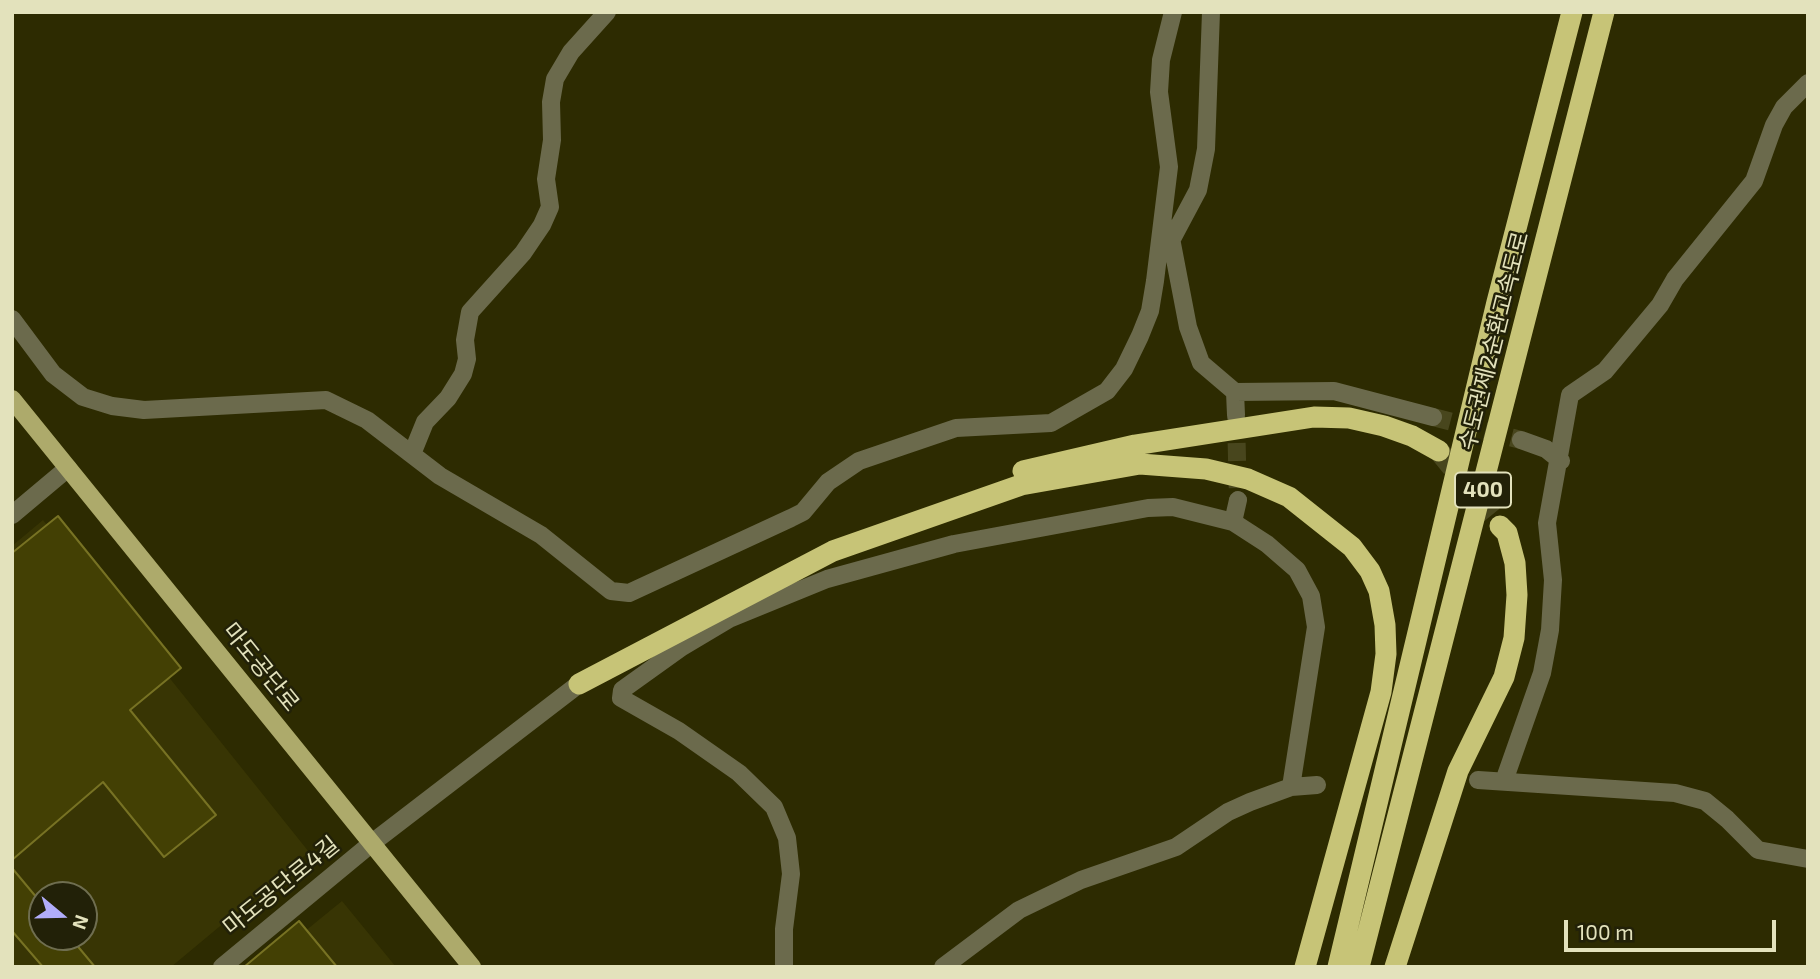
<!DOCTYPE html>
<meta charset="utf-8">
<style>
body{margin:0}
#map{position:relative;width:1820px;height:979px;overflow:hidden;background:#2d2b01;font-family:"Exo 2",sans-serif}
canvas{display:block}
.frame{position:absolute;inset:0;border:14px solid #e3e2bc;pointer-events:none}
.north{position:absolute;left:28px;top:881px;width:70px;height:70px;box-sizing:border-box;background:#222108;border:2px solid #6f6e50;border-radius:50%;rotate:109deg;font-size:19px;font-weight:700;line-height:28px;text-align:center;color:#e3e2bc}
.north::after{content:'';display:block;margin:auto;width:24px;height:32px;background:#b1adfa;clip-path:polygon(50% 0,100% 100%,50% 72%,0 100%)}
.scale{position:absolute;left:1564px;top:920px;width:212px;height:32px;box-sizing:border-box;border:4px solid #e3e2bc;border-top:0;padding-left:9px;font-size:21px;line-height:24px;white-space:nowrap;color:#e3e2bc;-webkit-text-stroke:5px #222108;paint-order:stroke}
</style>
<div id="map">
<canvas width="1820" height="979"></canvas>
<div class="frame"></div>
<div class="north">N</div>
<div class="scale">100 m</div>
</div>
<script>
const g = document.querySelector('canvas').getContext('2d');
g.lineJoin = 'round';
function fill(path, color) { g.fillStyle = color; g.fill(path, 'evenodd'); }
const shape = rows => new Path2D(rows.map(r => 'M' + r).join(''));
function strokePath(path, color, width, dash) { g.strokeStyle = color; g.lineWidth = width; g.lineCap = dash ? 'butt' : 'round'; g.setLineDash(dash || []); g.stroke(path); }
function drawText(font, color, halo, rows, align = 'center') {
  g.font = font + ' "Exo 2","Noto Sans KR",sans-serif'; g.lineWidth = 5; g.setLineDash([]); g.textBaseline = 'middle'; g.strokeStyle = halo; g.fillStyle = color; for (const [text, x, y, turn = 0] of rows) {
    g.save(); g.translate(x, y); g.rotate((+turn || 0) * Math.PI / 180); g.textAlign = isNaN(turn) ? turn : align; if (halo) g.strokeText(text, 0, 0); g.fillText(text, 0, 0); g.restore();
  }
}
const built = shape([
 [43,520,309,852,171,967,12,967,12,546],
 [42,895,84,895,84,937,42,937],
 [342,901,396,967,261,967]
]);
const building = shape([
 [58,516,181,668,130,710,216,815,164,857,103,782,12,860,12,553,58,516],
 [12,868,42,904,42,937,70,937,95,967,43,967,12,931,12,868],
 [299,921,337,967,244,967,299,921]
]);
const minorTunnel = shape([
 [1236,416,1238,500],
 [1433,417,1521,440]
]);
const highwayTunnel = shape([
 [1439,451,1500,526]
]);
const minor = shape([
 [1169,228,1188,327,1201,363,1235,392,1236,415],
 [1173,237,1198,190,1206,149,1211,12],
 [12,319,53,374,83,397,112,406,144,410,326,400,367,420,440,476,541,535,611,591,629,593,791,518,803,512,828,482,859,461,956,428,1051,423,1107,391,1124,369,1140,336,1150,311,1155,281,1169,167,1159,92,1161,60,1173,12],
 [1235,392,1334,391,1433,417],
 [1521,440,1546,449,1561,461],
 [412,454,425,422,448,398,463,374,467,359,465,340,470,312,523,253,542,225,550,207,546,179,552,140,551,102,555,79,571,52,607,12],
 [12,515,68,468],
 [1233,522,1238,500],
 [1478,780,1675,793,1705,801,1727,819,1758,850,1808,859],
 [1504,781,1542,673,1550,630,1553,580,1547,523,1570,395,1605,371,1660,305,1675,279,1754,181,1774,125,1784,107,1808,83],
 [222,967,372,843,579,684],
 [784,967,784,929,791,874,787,838,774,807,739,773,679,731,621,698,622,690,682,647,729,619,827,579,954,544,1148,508,1173,507,1233,522,1267,544,1297,570,1311,596,1316,627,1291,787],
 [943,967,1019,910,1081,880,1176,847,1228,812,1250,802,1291,787,1317,785]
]);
const major = shape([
 [12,399,472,967]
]);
const highway = shape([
 [1023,471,1135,445,1314,417,1349,418,1384,426,1412,436,1439,451],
 [579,684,833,551,1021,485,1140,464,1206,469,1248,479,1289,497,1352,547,1370,571,1379,591,1385,625,1386,654,1381,692,1305,967],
 [1338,967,1497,302,1572,12],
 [1359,967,1604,12],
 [1395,967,1458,771,1504,677,1514,638,1517,595,1515,563,1507,533,1500,526]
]);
const shields = [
 [1483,490,56]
];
const shieldNames = [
 ["400",1483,490]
];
const streetNames = [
 ["수도권제2순환고속도로",1494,341,-76],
 ["마도공단로",261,667,51],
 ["마도공단로4길",281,886,-39]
];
fill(built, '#383504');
fill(building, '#434004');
strokePath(building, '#777223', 2);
strokePath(minorTunnel, '#48461d', 18, [18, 9]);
strokePath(highwayTunnel, '#48461d', 21, [21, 10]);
strokePath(minor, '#6b6a4c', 18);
strokePath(major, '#adaa6b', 18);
strokePath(highway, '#c7c477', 21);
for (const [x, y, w] of shields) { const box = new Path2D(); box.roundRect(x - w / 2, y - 17.5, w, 35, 5); g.fillStyle = '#222108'; g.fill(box); strokePath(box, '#e3e2bc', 2); }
drawText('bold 21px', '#e3e2bc', null, shieldNames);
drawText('23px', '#e3e2bc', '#222108', streetNames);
</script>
